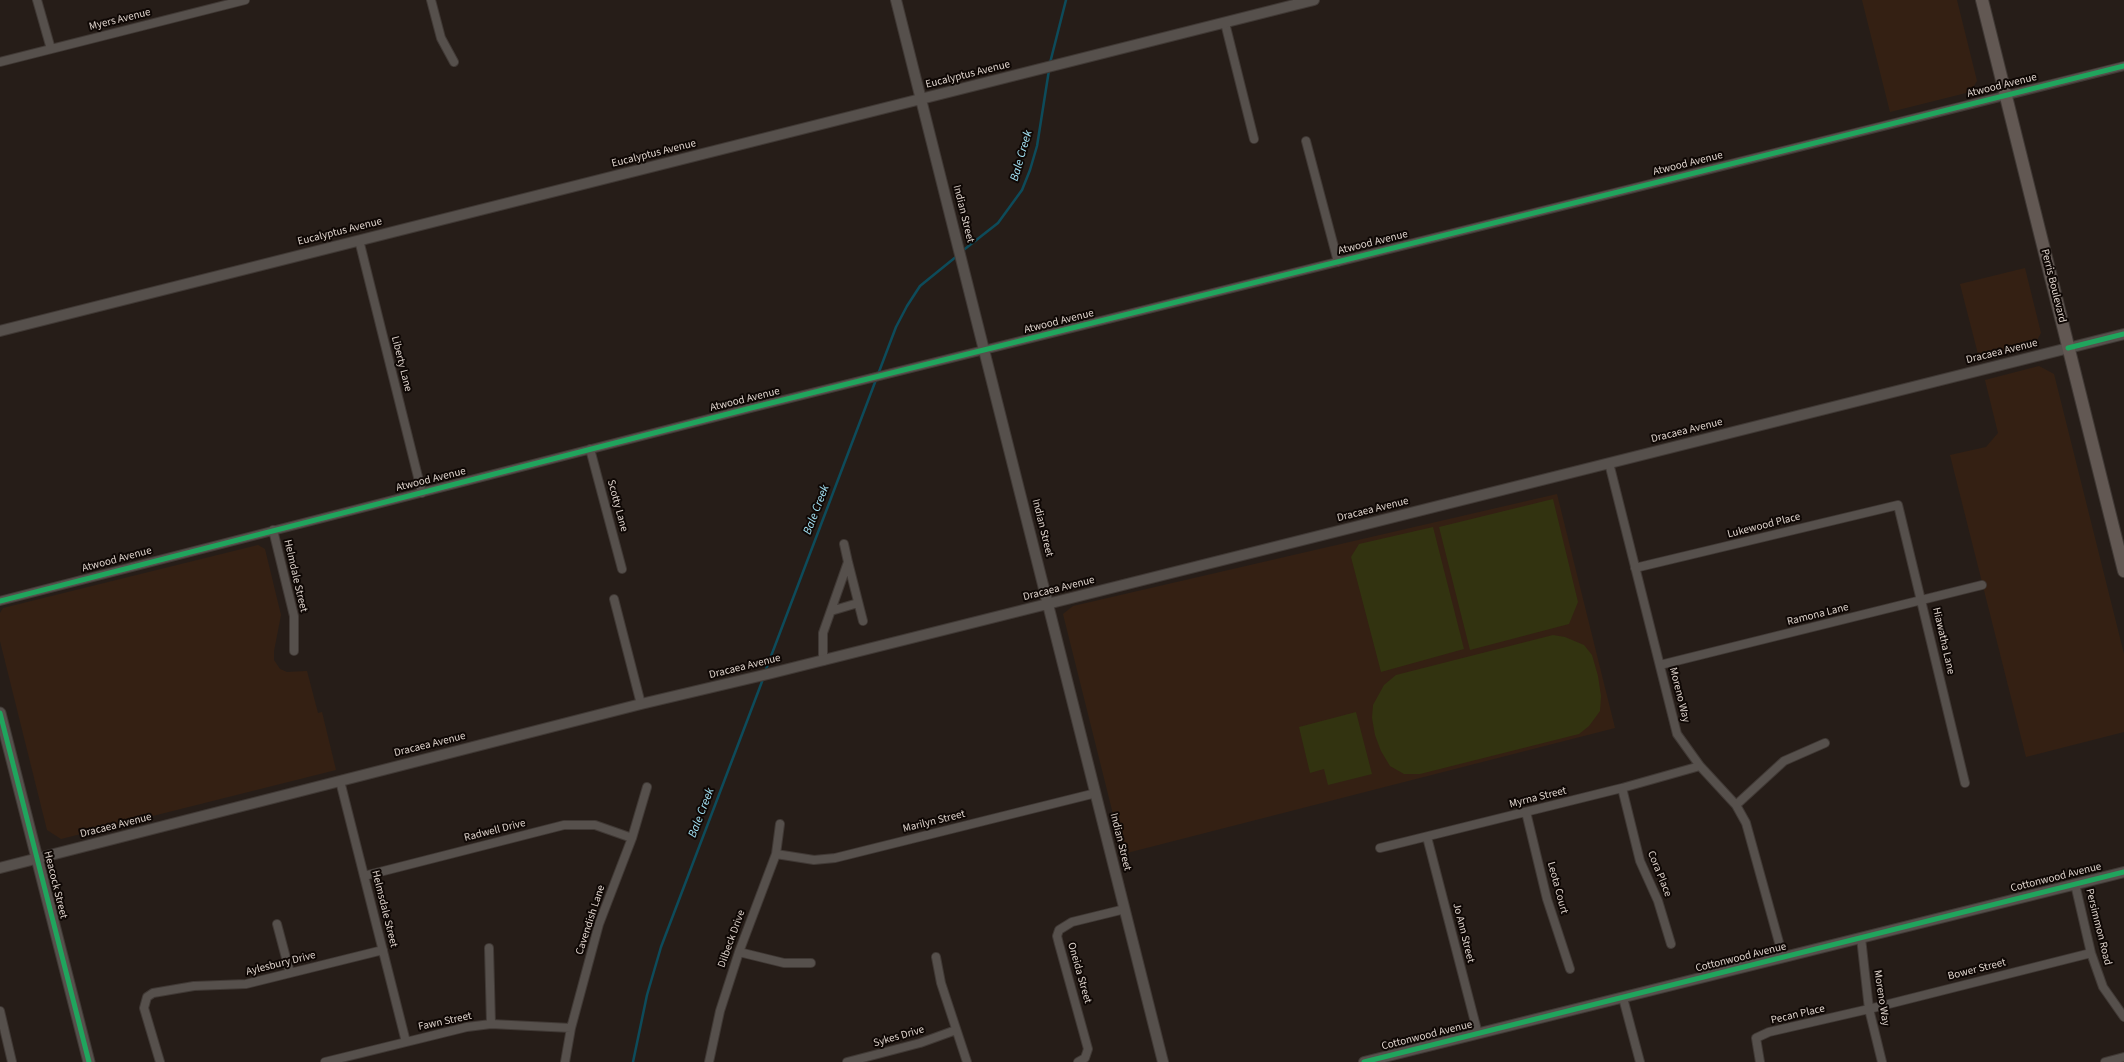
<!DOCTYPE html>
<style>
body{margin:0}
canvas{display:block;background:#261d18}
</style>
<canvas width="2124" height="1062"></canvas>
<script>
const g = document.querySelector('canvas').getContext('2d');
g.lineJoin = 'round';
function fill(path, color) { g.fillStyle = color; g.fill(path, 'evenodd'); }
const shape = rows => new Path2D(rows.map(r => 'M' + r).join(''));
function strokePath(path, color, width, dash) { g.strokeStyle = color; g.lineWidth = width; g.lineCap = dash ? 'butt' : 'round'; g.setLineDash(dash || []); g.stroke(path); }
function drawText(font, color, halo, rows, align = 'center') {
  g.font = font + ' "Source Sans 3",sans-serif'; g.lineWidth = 4; g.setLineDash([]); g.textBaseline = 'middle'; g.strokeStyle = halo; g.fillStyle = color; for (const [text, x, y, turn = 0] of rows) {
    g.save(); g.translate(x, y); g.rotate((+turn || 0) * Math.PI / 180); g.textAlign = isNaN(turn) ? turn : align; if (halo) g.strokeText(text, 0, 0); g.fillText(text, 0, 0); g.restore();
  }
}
const built = shape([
 [1862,0,1957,0,1977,81,1970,92,1890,112],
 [2025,268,2041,333,2035,344,1979,358,1960,284],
 [2039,366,2054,374,2124,654,2124,732,2026,757,1950,455,1986,447,1998,433,1985,380],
 [1557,494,1615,728,1123,854,1063,614,1073,606],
 [258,545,265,549,281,615,274,651,274,660,280,669,287,672,307,671,318,713,322,712,336,770,61,839,47,830,0,641,0,613,3,608]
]);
const green = shape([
 [1553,499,1578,602,1569,624,1470,650,1439,527],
 [1433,527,1464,649,1381,672,1351,557,1359,544],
 [1553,635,1565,637,1584,645,1592,655,1598,676,1601,696,1600,711,1589,726,1579,734,1420,774,1404,774,1390,766,1381,751,1375,735,1372,718,1373,705,1384,685,1396,675],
 [1356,712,1372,774,1328,785,1324,769,1310,773,1299,727]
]);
const stream = shape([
 [1050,63,1066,0],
 [961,252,998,223,1022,190,1030,170,1037,146,1049,70],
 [765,672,896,327,907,306,920,286,957,256],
 [633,1062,647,995,661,947,763,679]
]);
const minor = shape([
 [37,0,51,49],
 [431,0,441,38,454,62],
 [1225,23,1254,139],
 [0,62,245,0],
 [1306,141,1338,262],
 [359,240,422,493],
 [590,449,622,569],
 [1609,463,1677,734,1700,766,1736,805,1746,823,1783,957],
 [273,530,294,616,294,651],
 [848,562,863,621],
 [1635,568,1898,505,1965,783],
 [614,599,641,704],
 [0,601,751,408,2124,66],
 [831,611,858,603],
 [823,661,823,633,848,562,844,544],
 [1660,665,1982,585],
 [340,781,406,1042],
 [1622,788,1640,861,1658,901,1671,944],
 [1736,805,1784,761,1825,743],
 [1526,812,1547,899,1570,969],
 [1427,837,1478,1034],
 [1380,848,1622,788,1700,766],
 [776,854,814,860,835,858,1096,793],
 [364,876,564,825,595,825,632,838],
 [2075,884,2091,953,2103,987,2124,1017],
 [277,924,290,973],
 [1861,938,1869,1009,1882,1062],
 [489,948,491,1024],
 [739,952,784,963,811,963],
 [936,957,941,983,967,1062],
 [1623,998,1640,1062],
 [0,1011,12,1062],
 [160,1062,144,1008,147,997,153,993,194,986,246,984,383,950],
 [325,1062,467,1027,491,1024,571,1028],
 [565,1062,571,1028,599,924,632,838,647,787],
 [709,1062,720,1011,739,952,776,854,780,824],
 [847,1062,920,1043,956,1030],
 [1078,1062,1085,1058,1088,1049,1059,944,1057,936,1059,930,1072,922,1125,909],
 [1760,1062,1756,1038,1769,1032,1869,1009,2091,953],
 [2105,1062,2124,1057]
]);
const tertiary = shape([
 [896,0,1163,1062],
 [0,331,1314,0],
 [0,868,641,704,768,674,2124,334],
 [1364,1062,2124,872]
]);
const secondary = shape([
 [0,713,89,1062]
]);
const primary = shape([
 [1982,0,2124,571]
]);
const cycleway = shape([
 [2068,348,2124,334],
 [0,601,751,408,2124,66],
 [0,713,89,1062],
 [1364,1062,2124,872]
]);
const streetNames = [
 ["Myers Avenue",120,20,-14],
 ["Eucalyptus Avenue",968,75,-14],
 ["Atwood Avenue",2002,86,-14],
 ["Eucalyptus Avenue",654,154,-14],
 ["Atwood Avenue",1688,164,-14],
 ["Indian Street",963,214,76],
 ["Eucalyptus Avenue",340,232,-14],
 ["Atwood Avenue",1373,243,-14],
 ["Perris Boulevard",2053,286,76],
 ["Atwood Avenue",1059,322,-14],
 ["Dracaea Avenue",2002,352,-14],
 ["Liberty Lane",401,364,76],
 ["Atwood Avenue",745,400,-14],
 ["Dracaea Avenue",1687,431,-14],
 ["Atwood Avenue",431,480,-14],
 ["Scotty Lane",617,506,75],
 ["Dracaea Avenue",1373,510,-14],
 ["Lukewood Place",1764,526,-14],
 ["Indian Street",1042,528,76],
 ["Atwood Avenue",117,560,-15],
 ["Helmdale Street",295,576,77],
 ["Dracaea Avenue",1059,589,-14],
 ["Ramona Lane",1818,615,-14],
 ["Hiawatha Lane",1943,641,77],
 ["Dracaea Avenue",745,667,-14],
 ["Moreno Way",1679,695,76],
 ["Dracaea Avenue",430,745,-14],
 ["Myrna Street",1538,798,-14],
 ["Marilyn Street",934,822,-14],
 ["Dracaea Avenue",116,826,-14],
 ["Radwell Drive",495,831,-14],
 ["Indian Street",1120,842,76],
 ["Cora Place",1659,874,68],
 ["Cottonwood Avenue",2056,878,-14],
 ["Heacock Street",55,885,76],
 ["Leota Court",1557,888,75],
 ["Helmsdale Street",384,909,76],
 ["Cavendish Lane",591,920,-72],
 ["Persimmon Road",2098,927,76],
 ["Jo Ann Street",1463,933,76],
 ["Dilbeck Drive",732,939,-70],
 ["Cottonwood Avenue",1741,958,-14],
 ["Aylesbury Drive",281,964,-14],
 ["Bower Street",1977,970,-14],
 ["Oneida Street",1079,973,74],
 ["Moreno Way",1881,998,81],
 ["Pecan Place",1798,1015,-13],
 ["Fawn Street",445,1022,-12],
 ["Cottonwood Avenue",1427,1036,-14],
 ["Sykes Drive",899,1037,-16]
];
const waterNames = [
 ["Bale Creek",1022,156,-74],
 ["Bale Creek",817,510,-69],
 ["Bale Creek",702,813,-69]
];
fill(built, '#342013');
fill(green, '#323310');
strokePath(stream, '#0d4b5a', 2.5);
strokePath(minor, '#403935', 10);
strokePath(tertiary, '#403935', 12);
strokePath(secondary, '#403935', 13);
strokePath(primary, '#403935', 14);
strokePath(minor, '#56504c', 8);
strokePath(tertiary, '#56504c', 10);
strokePath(secondary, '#56504c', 11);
strokePath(primary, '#625853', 12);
strokePath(cycleway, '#20a55d', 5);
drawText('11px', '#ded3cc', '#0f0805', streetNames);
drawText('italic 12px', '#a4e4f7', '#0f0805', waterNames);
</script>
